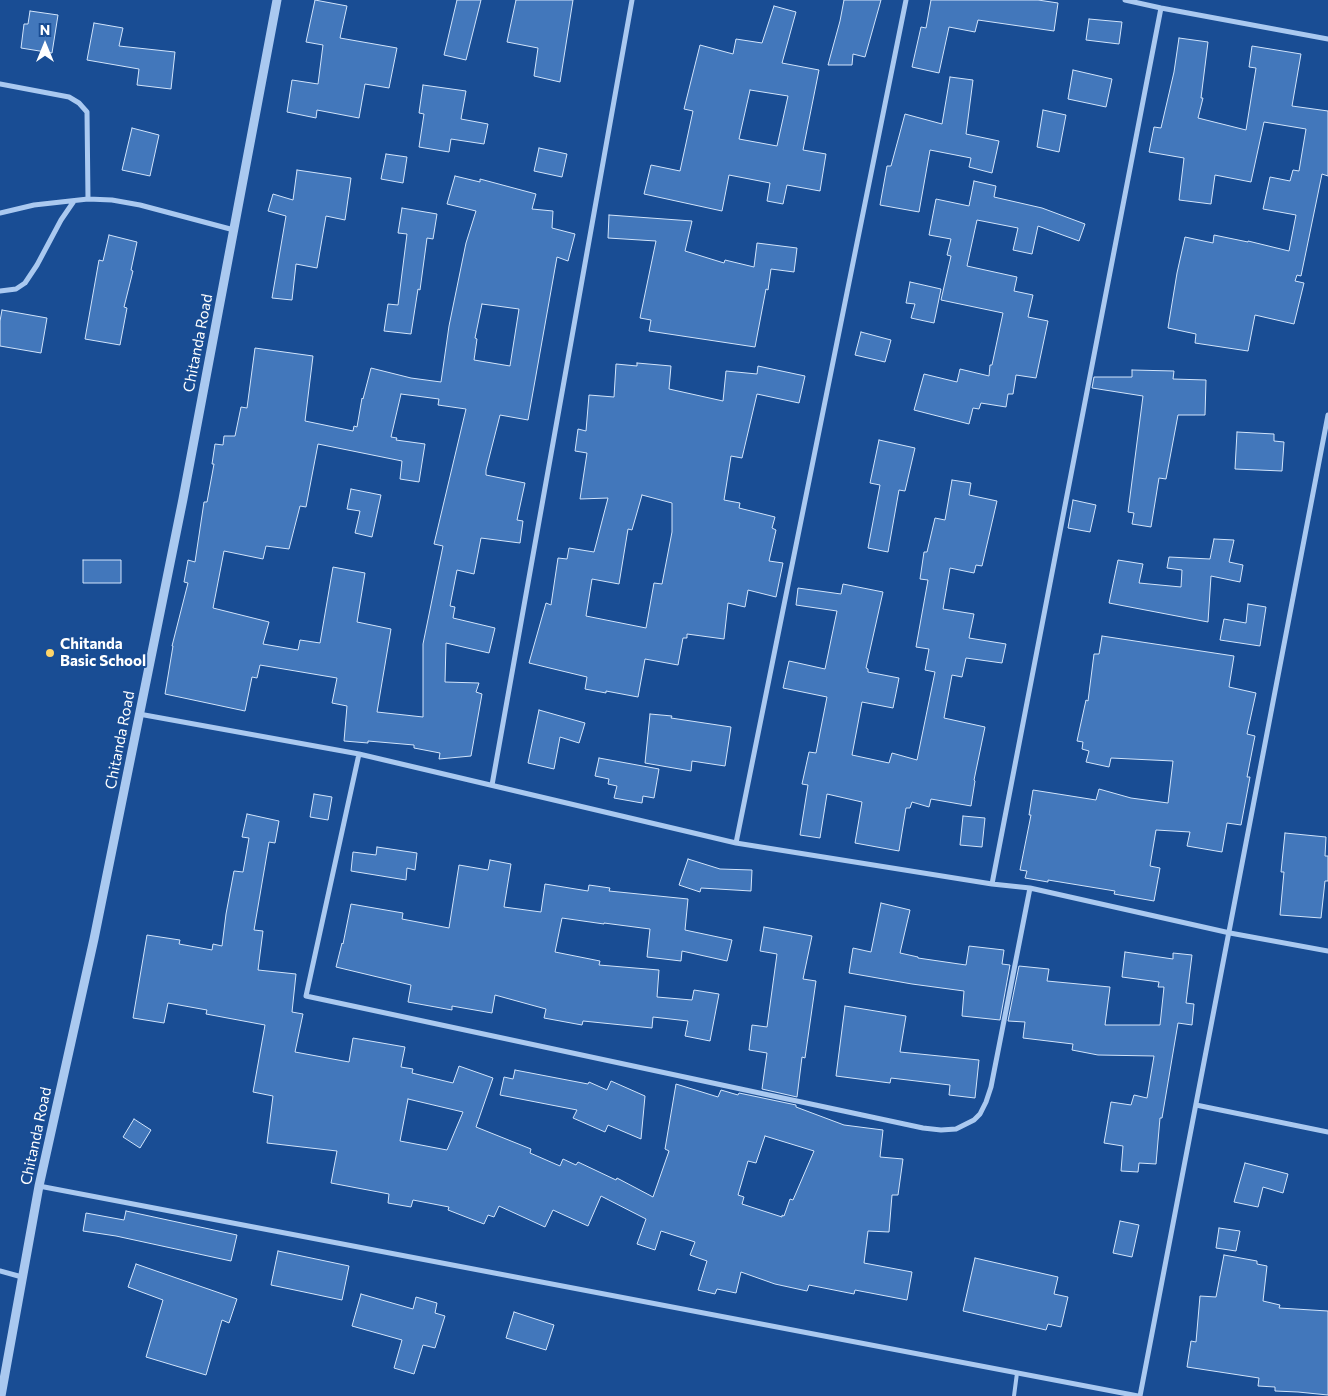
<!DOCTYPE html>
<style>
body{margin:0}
#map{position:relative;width:1328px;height:1396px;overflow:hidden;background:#194d94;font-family:Commissioner,sans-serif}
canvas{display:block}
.north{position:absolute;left:20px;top:20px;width:50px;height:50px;-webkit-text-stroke:4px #194d94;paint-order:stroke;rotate:0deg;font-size:14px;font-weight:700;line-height:20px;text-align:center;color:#fff}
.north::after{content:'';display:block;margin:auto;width:18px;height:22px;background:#fff;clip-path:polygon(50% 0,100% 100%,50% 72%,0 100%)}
</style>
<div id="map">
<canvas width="1328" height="1396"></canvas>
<div class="north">N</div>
</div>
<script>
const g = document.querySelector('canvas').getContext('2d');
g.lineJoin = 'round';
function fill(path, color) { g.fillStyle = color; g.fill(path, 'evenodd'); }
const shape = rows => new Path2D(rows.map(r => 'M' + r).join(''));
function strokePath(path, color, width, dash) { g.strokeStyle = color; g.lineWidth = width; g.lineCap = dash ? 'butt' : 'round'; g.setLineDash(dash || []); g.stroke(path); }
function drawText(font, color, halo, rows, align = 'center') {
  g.font = font + ' Commissioner,sans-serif'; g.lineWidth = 4; g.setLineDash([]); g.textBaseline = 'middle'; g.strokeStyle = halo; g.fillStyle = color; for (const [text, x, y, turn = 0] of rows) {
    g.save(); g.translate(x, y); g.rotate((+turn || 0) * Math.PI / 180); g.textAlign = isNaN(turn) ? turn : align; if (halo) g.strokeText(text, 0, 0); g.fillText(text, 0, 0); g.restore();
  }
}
const building = shape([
 [315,0,347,6,340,38,397,48,389,88,365,84,359,118,317,110,316,118,287,112,292,80,318,84,323,45,306,42,315,0],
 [457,0,481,0,466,60,444,55,457,0],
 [516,0,573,0,560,82,534,76,538,48,507,42,516,0],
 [844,0,881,0,865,57,853,54,852,65,828,65,840,21,844,0],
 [931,0,1038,0,1058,3,1054,31,978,20,975,32,949,27,939,73,912,67,921,27,926,28,931,0],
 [774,6,796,12,782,63,819,70,803,150,826,154,820,191,787,185,783,204,767,201,770,183,729,175,722,211,644,194,651,165,680,171,693,111,684,109,700,45,733,54,736,39,762,43,774,6],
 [750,90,788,96,777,146,739,139,750,90],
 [30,11,58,15,52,53,21,48,24,24,28,24,30,11],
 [1089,19,1122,22,1119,44,1086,40,1089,19],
 [94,23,123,28,119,46,175,52,171,89,137,85,139,69,87,60,94,23],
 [1179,38,1208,42,1201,98,1203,98,1198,118,1246,130,1256,68,1249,67,1252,46,1301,54,1292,106,1328,111,1328,176,1322,174,1301,276,1297,275,1295,281,1304,283,1294,324,1255,315,1248,351,1195,343,1196,334,1168,328,1177,273,1185,237,1213,243,1214,235,1248,242,1248,241,1289,251,1296,215,1263,209,1270,177,1290,181,1293,170,1299,171,1306,129,1264,122,1251,182,1215,175,1211,204,1179,200,1184,158,1149,152,1154,127,1161,128,1174,72,1179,38],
 [1073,70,1112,79,1106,107,1068,99,1073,70],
 [950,77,973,80,966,134,999,141,992,173,969,167,971,158,930,150,919,212,880,205,887,166,891,166,905,114,942,124,950,77],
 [423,85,466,91,461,119,488,124,484,144,451,139,449,152,419,147,424,114,419,113,423,85],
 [1043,110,1066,115,1059,152,1037,147,1043,110],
 [132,128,159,135,150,176,122,170,132,128],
 [539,148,567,154,562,177,534,171,539,148],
 [386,154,407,157,403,183,381,179,386,154],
 [297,170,351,178,345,220,326,216,317,268,296,264,292,300,272,298,286,216,268,211,273,194,293,200,297,170],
 [455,176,480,182,480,179,536,194,532,209,553,211,552,228,575,234,568,261,557,257,528,420,500,415,486,470,486,475,525,483,517,520,523,521,520,543,481,538,474,574,457,570,450,606,455,607,453,618,495,628,489,653,446,643,445,682,479,683,476,692,482,694,471,756,439,759,440,753,414,748,414,745,368,741,368,743,344,741,347,706,332,703,337,678,260,665,257,678,252,677,245,711,165,694,173,646,172,646,188,583,184,582,188,560,195,562,204,502,207,502,214,464,212,464,215,444,223,445,224,436,235,436,241,407,247,408,255,348,313,356,305,421,353,431,354,426,357,427,362,398,363,399,371,368,411,378,441,382,449,326,466,243,476,211,447,204,455,176],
 [482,304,519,309,510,366,474,360,477,339,475,338,482,304],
 [401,394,439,399,438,405,466,409,434,544,443,546,423,644,423,717,377,712,391,629,357,622,365,573,333,567,320,643,300,640,298,650,263,644,269,622,213,608,224,551,263,559,266,546,289,549,300,506,306,507,318,444,402,461,400,479,419,482,425,444,396,440,397,438,391,437,401,394],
 [974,181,996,186,994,197,1042,208,1085,224,1079,241,1038,226,1032,254,1013,250,1018,228,977,220,967,266,1017,277,1014,291,1033,295,1028,317,1048,321,1036,378,1016,375,1013,394,1008,394,1006,407,981,403,979,409,973,408,969,424,914,410,924,374,957,382,960,369,989,376,990,365,992,365,1003,313,941,300,951,256,947,255,951,239,929,235,936,199,969,206,974,181],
 [402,208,437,214,433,239,427,238,420,290,418,289,411,334,384,331,388,304,398,305,407,234,398,233,402,208],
 [609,215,692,221,685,251,724,263,725,260,754,267,757,243,797,248,794,272,771,269,768,290,766,289,755,347,649,331,651,320,640,318,656,241,608,238,609,215],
 [109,235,137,242,131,270,133,271,124,307,127,308,120,345,85,339,99,260,103,261,109,235],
 [910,282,941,289,934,323,911,318,915,304,906,303,910,282],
 [2,310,47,318,41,353,0,346,0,321,2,310],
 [861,332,891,340,885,362,855,355,861,332],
 [637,363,671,366,669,389,723,401,726,371,757,374,758,366,805,376,799,403,757,394,742,458,731,456,724,500,740,503,739,508,775,517,772,528,776,530,769,561,783,563,776,597,748,590,745,607,728,603,724,639,687,634,687,638,683,638,678,665,645,659,638,697,606,691,606,693,585,689,587,677,529,663,546,603,551,605,558,558,567,559,569,548,594,552,608,498,580,499,587,453,575,451,578,429,586,431,589,395,614,397,616,364,637,366,637,363],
 [642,495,672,503,672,532,662,584,654,583,646,628,586,616,592,579,619,584,628,529,632,530,642,495],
 [1132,370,1174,371,1173,379,1206,380,1205,415,1178,415,1166,479,1159,478,1151,527,1132,524,1134,513,1128,512,1143,396,1092,388,1094,377,1132,377,1132,370],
 [1237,432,1274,434,1274,441,1284,442,1282,471,1235,469,1237,432],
 [879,440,915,448,905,491,899,490,888,552,868,548,880,485,870,483,879,440],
 [952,480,971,483,969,495,997,501,982,566,976,565,974,573,950,568,943,609,974,614,969,638,1006,644,1002,663,966,658,962,677,952,675,944,718,985,727,974,780,975,781,971,806,931,799,929,807,912,802,910,808,906,808,899,851,855,843,862,802,827,794,820,838,800,835,808,785,802,784,809,752,816,753,827,697,783,688,789,661,825,669,837,611,796,605,798,588,841,594,843,584,883,592,866,668,868,669,868,672,899,678,893,708,862,702,852,755,889,763,892,753,917,760,935,672,925,670,929,649,916,647,928,580,920,579,924,552,927,552,935,518,945,520,952,480],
 [351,489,381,495,372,537,355,533,360,511,347,509,351,489],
 [1073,500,1096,505,1090,532,1068,528,1073,500],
 [1214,539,1234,540,1229,562,1243,565,1240,582,1211,576,1208,622,1109,603,1118,560,1143,564,1139,583,1181,587,1182,570,1167,568,1169,557,1210,559,1214,539],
 [83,560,121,560,121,583,83,583,83,560],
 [1248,604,1266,607,1260,646,1220,640,1224,619,1246,623,1248,604],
 [1102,636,1234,656,1229,687,1256,693,1247,734,1255,736,1247,777,1250,777,1241,825,1227,823,1222,852,1187,846,1190,832,1156,830,1150,866,1160,868,1154,901,1114,894,1115,891,1048,880,1048,882,1025,878,1027,871,1020,870,1031,815,1029,815,1033,790,1096,800,1099,789,1131,798,1168,803,1173,761,1111,758,1109,767,1086,762,1089,751,1082,749,1083,742,1077,741,1086,700,1088,701,1094,654,1099,654,1102,636],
 [539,710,585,723,579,743,560,737,554,769,528,763,539,710],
 [650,714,672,716,671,718,731,727,725,766,692,761,691,771,645,763,650,714],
 [599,758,659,769,654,798,643,796,642,803,614,798,617,786,608,784,609,779,595,776,599,758],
 [314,794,332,797,328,820,310,817,314,794],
 [247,814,279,821,275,843,269,842,254,930,263,931,258,970,296,974,292,1012,303,1014,295,1052,349,1062,353,1038,405,1047,401,1067,413,1069,412,1073,453,1083,459,1066,493,1078,476,1127,531,1149,530,1153,560,1166,563,1159,576,1165,578,1162,616,1180,617,1178,653,1197,669,1151,665,1149,676,1084,718,1097,721,1090,738,1095,739,1093,796,1105,796,1107,844,1125,883,1130,880,1157,903,1159,898,1195,892,1195,889,1232,868,1231,864,1263,912,1272,907,1300,855,1290,854,1294,809,1285,807,1291,775,1284,741,1272,736,1293,717,1289,715,1294,698,1290,707,1261,690,1255,695,1242,661,1231,655,1250,637,1244,646,1219,601,1196,588,1226,553,1210,545,1227,499,1206,494,1217,488,1215,484,1224,448,1210,449,1207,413,1200,411,1207,388,1203,389,1194,331,1183,337,1151,267,1143,273,1096,253,1092,265,1025,206,1014,207,1010,168,1003,164,1023,133,1018,147,935,180,940,179,944,212,950,213,944,222,946,226,914,234,871,243,872,249,838,242,837,247,814],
 [408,1099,463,1112,447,1150,400,1141,408,1099],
 [765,1136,814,1151,793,1200,790,1199,784,1216,782,1215,782,1217,742,1204,744,1197,738,1195,748,1161,756,1163,765,1136],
 [963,816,985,818,982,847,960,845,963,816],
 [1285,833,1326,837,1325,856,1328,856,1328,881,1325,881,1321,918,1280,915,1284,872,1281,872,1285,833],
 [377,847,417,853,415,870,407,868,406,880,351,871,353,852,376,855,377,847],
 [688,859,720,869,752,870,751,891,701,888,700,892,679,885,688,859],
 [490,860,511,864,504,907,541,912,545,884,588,891,589,885,610,888,609,891,688,899,685,930,732,940,727,961,682,951,681,961,647,957,650,929,604,923,604,924,562,918,555,952,600,961,599,965,659,970,657,997,692,1000,694,990,719,994,710,1041,685,1036,688,1021,653,1017,652,1028,583,1021,582,1025,544,1018,546,1009,495,995,492,1013,452,1006,452,1010,408,1002,411,985,336,967,342,943,343,944,351,904,403,913,402,919,449,928,459,865,488,870,490,860],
 [881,903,910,910,900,953,918,957,918,958,966,965,969,946,1004,950,1002,964,1010,965,1000,1020,962,1016,964,991,912,984,849,973,853,948,871,952,881,903],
 [764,927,812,936,803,979,816,981,805,1058,802,1057,797,1097,762,1089,767,1053,749,1050,752,1025,767,1027,777,954,760,951,764,927],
 [1125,952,1173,959,1173,953,1192,955,1186,1003,1194,1004,1192,1025,1178,1023,1162,1118,1160,1118,1156,1164,1139,1163,1138,1172,1121,1171,1123,1146,1104,1143,1111,1102,1131,1105,1134,1095,1147,1098,1154,1056,1098,1055,1072,1050,1073,1044,1023,1038,1025,1022,1008,1021,1019,966,1049,969,1047,981,1110,987,1105,1025,1160,1025,1164,987,1158,987,1159,982,1122,977,1125,952],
 [845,1006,906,1016,900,1052,979,1060,975,1098,949,1095,950,1085,891,1078,890,1083,836,1076,845,1006],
 [515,1070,588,1084,589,1082,607,1090,611,1081,645,1096,641,1139,608,1125,605,1132,573,1118,577,1110,500,1095,504,1077,513,1079,515,1070],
 [134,1119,151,1130,140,1148,123,1137,134,1119],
 [1245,1163,1288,1174,1283,1193,1263,1187,1258,1207,1234,1202,1245,1163],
 [126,1211,237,1235,231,1261,116,1236,83,1231,86,1213,124,1220,126,1211],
 [1120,1221,1139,1225,1132,1257,1113,1253,1120,1221],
 [1219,1228,1240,1231,1236,1251,1216,1248,1219,1228],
 [278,1251,349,1266,342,1300,271,1285,278,1251],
 [1224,1255,1257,1261,1257,1264,1267,1266,1263,1301,1280,1305,1279,1308,1328,1311,1328,1395,1298,1392,1275,1391,1275,1387,1258,1386,1259,1378,1187,1367,1191,1341,1196,1342,1200,1296,1216,1297,1224,1255],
 [975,1258,1058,1277,1054,1294,1068,1297,1061,1327,1048,1324,1046,1330,963,1311,975,1258],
 [136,1264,237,1299,229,1323,222,1320,206,1375,146,1357,163,1300,128,1287,136,1264],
 [361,1294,413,1309,416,1297,437,1303,435,1313,445,1316,435,1348,423,1345,414,1374,394,1368,402,1340,352,1326,361,1294],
 [514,1312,554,1325,546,1350,506,1338,514,1312]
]);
const service = shape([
 [1014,1396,1017,1373]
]);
const minor = shape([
 [1125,0,1161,8,1328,39],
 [0,84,69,97,79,103,87,112,88,199],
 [0,213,34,205,88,199,112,200,140,205,234,230],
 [0,291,16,289,25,283,37,265,61,220,74,201],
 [139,714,359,754,736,843,992,884,1030,888,1230,933,1328,951],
 [359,754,306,996,923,1128,941,1130,956,1129,974,1120,980,1114,986,1102,991,1087,1030,888],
 [492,785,632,0],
 [736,843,906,0],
 [992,884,1161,8],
 [1196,1105,1328,1132],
 [39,1186,1138,1396],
 [0,1271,22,1277],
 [1140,1396,1328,415]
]);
const tertiary = shape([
 [1,1396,39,1186,94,939,183,499,277,0]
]);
const markers = [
 [50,653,5,"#ffd569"]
];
const streetNames = [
 ["Chitanda Road",198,343,-79],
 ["Chitanda Road",120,740,-79],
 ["Chitanda Road",36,1136,-78]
];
const poiNames = [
 ["Chitanda",60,644],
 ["Basic School",60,661]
];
fill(building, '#4277bb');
strokePath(building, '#d1e4fb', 1);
strokePath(service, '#aac9f0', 4);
strokePath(minor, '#aac9f0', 5);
strokePath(tertiary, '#aac9f0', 9);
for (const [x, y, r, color] of markers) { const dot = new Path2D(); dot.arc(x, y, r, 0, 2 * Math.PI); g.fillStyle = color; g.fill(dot); strokePath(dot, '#194d94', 2); }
drawText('15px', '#fff', '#194d94', streetNames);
drawText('bold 15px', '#fff', '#194d94', poiNames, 'left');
</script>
